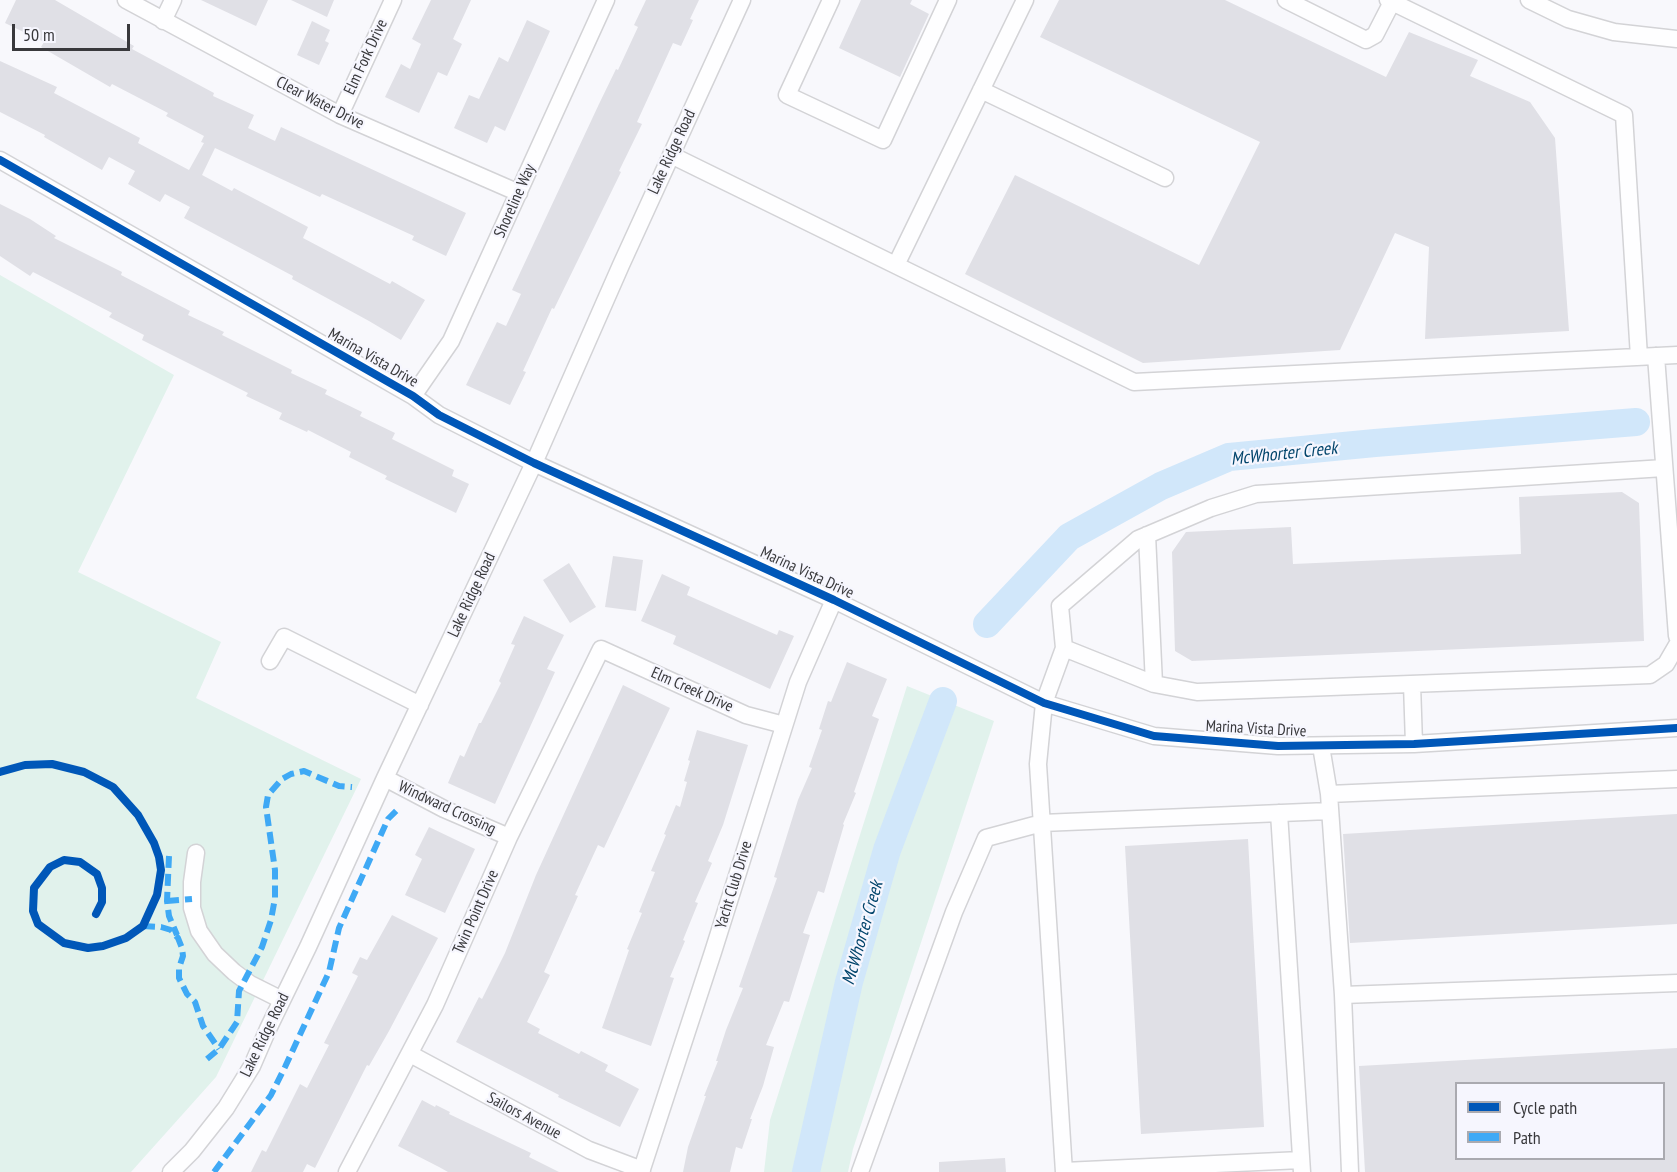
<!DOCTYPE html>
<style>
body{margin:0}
#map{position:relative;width:1677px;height:1172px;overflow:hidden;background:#f8f8fc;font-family:"PT Sans Narrow",sans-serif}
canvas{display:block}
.legend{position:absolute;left:1455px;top:1082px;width:210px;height:78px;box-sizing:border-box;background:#f6f6fe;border:2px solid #aaaab0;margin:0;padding:8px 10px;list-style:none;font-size:18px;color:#39393c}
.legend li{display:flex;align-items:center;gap:12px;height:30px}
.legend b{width:30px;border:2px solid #aaaab0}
.scale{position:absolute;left:12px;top:24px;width:118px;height:27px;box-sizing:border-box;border:3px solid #39393c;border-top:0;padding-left:8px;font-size:18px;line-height:21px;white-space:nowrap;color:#39393c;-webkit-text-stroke:4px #f6f6fe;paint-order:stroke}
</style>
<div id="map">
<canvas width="1677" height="1172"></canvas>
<ul class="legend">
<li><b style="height:8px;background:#0057b8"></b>Cycle path</li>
<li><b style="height:8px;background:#3fa9f5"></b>Path</li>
</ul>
<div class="scale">50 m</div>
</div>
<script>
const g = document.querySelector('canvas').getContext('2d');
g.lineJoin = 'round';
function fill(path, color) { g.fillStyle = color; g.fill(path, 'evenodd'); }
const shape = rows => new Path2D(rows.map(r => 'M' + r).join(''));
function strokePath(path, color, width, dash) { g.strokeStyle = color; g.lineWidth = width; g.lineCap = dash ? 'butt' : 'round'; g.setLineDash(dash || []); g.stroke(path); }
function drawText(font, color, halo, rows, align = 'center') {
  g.font = font + ' "PT Sans Narrow",sans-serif'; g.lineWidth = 4.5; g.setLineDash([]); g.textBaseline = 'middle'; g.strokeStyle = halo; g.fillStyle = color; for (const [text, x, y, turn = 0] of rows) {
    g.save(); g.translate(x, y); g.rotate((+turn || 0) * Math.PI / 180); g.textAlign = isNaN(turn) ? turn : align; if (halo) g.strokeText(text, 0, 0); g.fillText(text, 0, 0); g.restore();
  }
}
const green = shape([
 [0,275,174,375,78,572,221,642,196,698,361,779,216,1077,131,1172,0,1172],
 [907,686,994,721,853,1149,848,1172,764,1172,770,1120]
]);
const river = shape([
 [987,624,1069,537,1161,486,1229,457,1375,443,1636,422],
 [806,1172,849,982,887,850,943,701]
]);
const building = shape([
 [16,0,55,0,134,46,132,49,214,93,213,96,254,115,248,128,275,141,281,127,466,213,446,256,412,240,414,236,322,194,320,197,215,148,202,175,232,191,234,188,308,227,303,238,390,284,392,281,425,300,401,340,369,321,292,279,293,276,184,218,190,207,165,194,160,202,128,184,135,171,109,157,102,170,44,137,45,135,0,112,0,61,57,87,54,93,140,138,138,143,189,170,204,143,201,142,204,136,166,116,168,113,112,84,110,87,41,47,44,42,5,23],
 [201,0,268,0,256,26],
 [291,0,334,0,327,17],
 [431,0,471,0,453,39,462,44,447,76,438,72,419,113,385,97,401,64,410,69,421,44,412,39],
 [646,0,699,0,690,19,693,20,681,46,673,43,653,87,637,122,642,124,619,171,621,172,554,309,552,308,523,371,526,372,510,405,466,385,497,322,506,326,521,294,512,290,599,104,616,69,618,70,638,27,634,25],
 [861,0,912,0,910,4,929,14,900,77,839,48],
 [1059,0,1225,0,1386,77,1409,32,1478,60,1470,76,1530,102,1555,138,1569,331,1425,339,1429,247,1395,233,1340,350,1143,363,965,274,1015,175,1199,265,1260,142,1040,37],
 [527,20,550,31,505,131,495,126,487,143,454,128,469,95,479,99,499,57,508,62],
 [312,21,330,30,325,41,329,43,319,65,297,55],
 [0,204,30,219,56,236,54,238,122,272,121,275,190,311,188,315,224,332,222,335,292,370,291,373,327,390,325,394,362,412,360,416,395,433,392,439,454,470,452,476,469,484,456,513,385,479,387,476,349,457,351,452,308,430,307,432,279,419,282,413,246,396,248,393,142,340,144,335,109,317,112,313,33,272,30,276,0,256],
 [1622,492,1639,503,1644,641,1192,661,1175,651,1172,552,1186,532,1291,527,1293,564,1521,554,1519,497],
 [613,556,643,560,636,611,605,607],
 [569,563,596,607,570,623,543,580],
 [662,574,690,587,687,595,777,635,779,630,794,636,770,689,673,644,676,636,641,621],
 [524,616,564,635,547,669,555,672,495,804,448,783,460,755,464,757,479,723,481,723,501,683,499,681,515,645,511,644],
 [847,662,887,679,872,716,879,719,854,792,856,793,843,824,844,825,824,893,818,891,803,933,810,935,789,1002,784,1001,766,1045,774,1047,763,1086,750,1119,752,1119,742,1149,736,1147,730,1172,683,1172,688,1147,706,1096,704,1096,718,1061,716,1061,726,1030,743,988,739,987,777,878,774,877,798,800,812,768,809,767,822,730,819,729,828,701,831,702],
 [623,685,670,708,604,848,598,845,575,895,578,896,544,972,550,975,527,1022,540,1029,538,1033,579,1054,581,1051,608,1065,605,1071,639,1089,620,1127,558,1097,559,1095,456,1042,479,997,482,999,505,953,536,875],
 [697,730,748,745,723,825,708,861,712,863,695,902,698,903,683,940,685,941,670,977,674,978,651,1046,602,1028,629,950,627,949,642,913,639,912,655,872,651,871,666,835,664,834,676,805,680,807,687,782,684,781,690,761,688,760],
 [1677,814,1677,924,1350,943,1343,834],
 [429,827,475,849,445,913,405,895,422,859,415,855],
 [1248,839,1264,1127,1141,1134,1125,846],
 [392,915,438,938,389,1031,369,1066,367,1065,315,1168,307,1164,303,1172,251,1172,262,1150,266,1152,300,1084,307,1088,329,1045,324,1043,358,976,352,973,360,957,367,960],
 [1677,1048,1677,1172,1365,1172,1359,1066],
 [1456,1083,1664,1083,1664,1158,1456,1158],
 [422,1100,435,1107,436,1105,450,1112,449,1114,531,1153,529,1157,559,1172,448,1172,439,1167,398,1146],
 [1005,1158,1006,1172,939,1172,939,1162]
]);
const minor = shape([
 [126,0,340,115,519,193],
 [831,0,787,95,883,140,948,0],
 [1286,0,1366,40,1375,35,1392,2],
 [1388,0,1624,115,1639,357],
 [1529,0,1568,19,1614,32,1677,39],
 [163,21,173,0],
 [981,90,1165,178],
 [340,115,393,0],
 [671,155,1134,382,1677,355],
 [0,160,413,396,439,415,534,463,834,600,1044,703,1154,736,1278,746,1414,744,1677,728],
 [896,265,1025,0],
 [1656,356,1677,636],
 [413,396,451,341,606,0],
 [1147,535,1154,684],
 [1064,648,1060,606,1138,539,1211,508,1256,494,1664,468],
 [270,661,284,637,420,705],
 [1412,684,1414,744],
 [1321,746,1329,794,1343,995,1350,1172],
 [385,778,444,809,509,837],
 [1329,794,1677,779],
 [1279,813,1302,1172],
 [196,853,192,882,192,908,199,931,215,954,234,972,250,984,282,1000],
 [1343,995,1677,983],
 [410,1054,589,1150,642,1170],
 [1064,1171,1301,1160],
 [171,1172,192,1151,226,1108,252,1066,268,1029,308,947,385,778,534,463,621,265,742,0],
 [347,1172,435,1005,509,837,601,649,746,715,784,725],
 [641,1172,713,952,798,682,834,600],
 [860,1172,954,912,986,838,1042,823,1329,811],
 [1064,1172,1038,764,1044,703,1064,648,1154,684,1197,692,1650,675,1666,664,1677,645]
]);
const quiet = shape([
 [169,856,167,901,169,916,177,935],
 [167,901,192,899],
 [143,926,161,927,171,930,178,938,182,948,183,956,179,968,179,978,187,994,195,1002,203,1026,219,1049],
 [207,1059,219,1049,237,1022,239,991,262,947,271,920,275,898,275,870,266,807,268,795,282,779,291,774,304,771,339,786,352,787],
 [214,1172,271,1095,285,1067,329,972,339,928,388,819,397,810]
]);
const cycleway = shape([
 [0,160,413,396,439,415,534,463,834,600,1044,703,1154,736,1278,746,1414,744,1677,728],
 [0,772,25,765,52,764,84,772,113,787,138,815,154,843,159,857,161,870,157,895,143,926,126,938,103,946,88,948,64,943,38,924,33,911,34,888,50,867,64,860,80,862,97,874,102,888,102,902,96,914]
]);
const streetNames = [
 ["Elm Fork Drive",366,57,-65],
 ["Clear Water Drive",320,103,27],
 ["Lake Ridge Road",672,152,-65],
 ["Shoreline Way",515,201,-66],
 ["Marina Vista Drive",373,358,30],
 ["Marina Vista Drive",807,573,25],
 ["Lake Ridge Road",472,595,-65],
 ["Elm Creek Drive",692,690,24],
 ["Marina Vista Drive",1256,729,3],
 ["Windward Crossing",447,808,25],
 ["Yacht Club Drive",734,885,-73],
 ["Twin Point Drive",476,912,-66],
 ["Lake Ridge Road",265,1035,-64],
 ["Sailors Avenue",524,1116,28]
];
const waterNames = [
 ["McWhorter Creek",1284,454,-6],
 ["McWhorter Creek",863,933,-74]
];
fill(green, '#e1f2ec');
strokePath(river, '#d1e7fa', 28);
fill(building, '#e0e0e6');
strokePath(minor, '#d3d3d6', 19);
strokePath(minor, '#fefeff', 16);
strokePath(quiet, '#3fa9f5', 6, [12, 6]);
strokePath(cycleway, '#0057b8', 8);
drawText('16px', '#39393c', '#f6f6fe', streetNames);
drawText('italic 18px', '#00446b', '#f6f6fe', waterNames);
</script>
